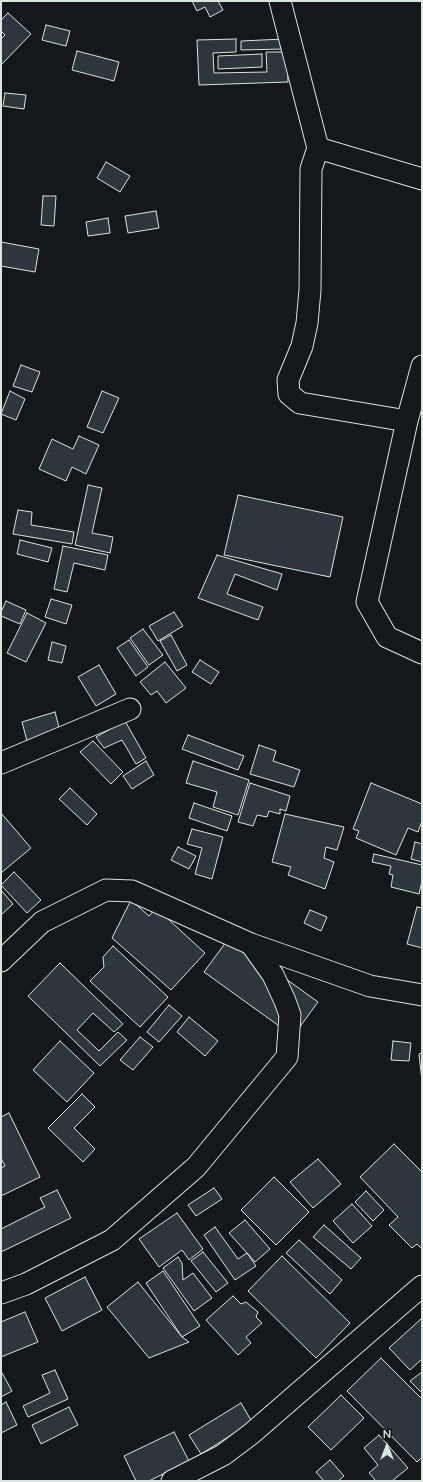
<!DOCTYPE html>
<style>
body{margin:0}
#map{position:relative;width:423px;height:1482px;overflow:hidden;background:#14181c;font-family:Lato,sans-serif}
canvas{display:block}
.frame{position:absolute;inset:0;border:2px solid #d8e6dc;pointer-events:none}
.north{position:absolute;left:367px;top:1426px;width:40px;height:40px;-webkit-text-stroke:3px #14181c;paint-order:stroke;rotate:0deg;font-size:11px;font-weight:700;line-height:16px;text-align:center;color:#d8e6dc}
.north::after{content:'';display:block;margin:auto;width:14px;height:18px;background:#d8e6dc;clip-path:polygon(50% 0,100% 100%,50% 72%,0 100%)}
</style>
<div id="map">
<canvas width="423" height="1482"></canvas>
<div class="frame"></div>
<div class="north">N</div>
</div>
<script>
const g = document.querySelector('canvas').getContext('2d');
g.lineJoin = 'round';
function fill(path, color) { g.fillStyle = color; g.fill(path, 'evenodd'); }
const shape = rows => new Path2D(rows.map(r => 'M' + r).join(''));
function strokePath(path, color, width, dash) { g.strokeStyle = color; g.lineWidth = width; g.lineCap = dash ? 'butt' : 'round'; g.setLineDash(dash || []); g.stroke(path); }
const building = shape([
 [192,1,218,1,223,10,210,17,205,7,197,11,192,1],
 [8,13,31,34,1,65,1,39,5,35,1,31,1,20,8,13],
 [46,25,70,31,66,46,42,40,46,25],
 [236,39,236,52,213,53,214,73,267,72,266,52,287,52,288,82,199,85,197,40,236,39],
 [284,39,284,49,241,50,241,41,284,39],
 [77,51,119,62,114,81,72,70,77,51],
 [262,54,262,67,218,69,218,56,262,54],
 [5,93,26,95,24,109,3,106,5,93],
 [106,162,130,176,120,192,97,178,106,162],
 [43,196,56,196,54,226,41,225,43,196],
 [156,211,159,228,128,233,125,216,156,211],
 [108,218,110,233,88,236,86,222,108,218],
 [1,242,39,249,35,272,1,266,1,242],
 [21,365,40,372,32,392,13,386,21,365],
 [10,391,25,399,16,420,1,414,10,391],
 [102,391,119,398,103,433,87,427,102,391],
 [79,436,99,445,86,474,72,467,66,481,39,469,52,439,73,449,79,436],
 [88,485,102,488,92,533,113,537,110,553,75,545,88,485],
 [238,495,343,517,330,577,224,555,238,495],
 [18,510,32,512,31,525,74,532,72,544,13,534,18,510],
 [20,540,52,548,48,562,17,554,20,540],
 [63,546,108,555,105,570,74,563,67,592,54,589,63,546],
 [217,555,282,574,277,590,235,574,227,594,263,607,258,620,198,598,217,555],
 [51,599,72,605,66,624,45,617,51,599],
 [6,601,26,610,20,624,1,616,1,612,6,601],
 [174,612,183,626,158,641,149,626,174,612],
 [27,613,46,623,26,662,7,653,27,613],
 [143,629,163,655,149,665,130,638,143,629],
 [171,635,187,665,177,671,160,641,171,635],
 [129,640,148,667,136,676,117,648,129,640],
 [52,642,66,646,62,663,48,660,52,642],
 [200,660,219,672,211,684,192,672,200,660],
 [165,662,186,688,166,703,157,691,151,695,140,682,165,662],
 [99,665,116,694,96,706,78,677,99,665],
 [55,712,60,731,27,741,22,722,55,712],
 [125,721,146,758,136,764,122,740,104,748,96,737,125,721],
 [188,735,244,756,238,770,182,749,188,735],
 [93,741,123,772,111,784,80,752,93,741],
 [259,745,276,751,273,761,300,770,294,787,250,774,259,745],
 [146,761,154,775,132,789,123,776,146,761],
 [193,761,249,780,238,815,213,807,217,792,186,783,193,761],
 [250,783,290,796,286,811,280,809,280,814,269,811,267,817,257,815,253,826,238,822,250,783],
 [371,783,422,804,422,821,418,832,408,828,396,855,356,838,359,831,353,829,371,783],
 [70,788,97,814,87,825,59,799,70,788],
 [194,803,232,816,227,831,189,818,194,803],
 [1,813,31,848,1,873,1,813],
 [285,814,344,827,337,850,326,847,324,858,334,862,325,889,288,875,291,867,272,862,285,814],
 [192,829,223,837,212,879,195,874,202,848,187,844,192,829],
 [415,842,422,844,422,862,411,859,415,842],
 [178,847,196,856,189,869,171,860,178,847],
 [374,854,422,865,422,881,419,894,391,887,393,875,389,874,391,866,372,862,374,854],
 [14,872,41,900,27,913,1,885,14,872],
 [1,890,13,904,1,915,1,890],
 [131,900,149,916,156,908,205,953,171,990,112,938,131,900],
 [417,907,422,908,422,948,407,944,417,907],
 [310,910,327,917,321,931,304,923,310,910],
 [229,938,318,1002,293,1036,204,972,229,938],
 [113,946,168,997,140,1027,90,981,104,967,103,957,113,946],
 [60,963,123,1024,114,1032,93,1013,77,1030,99,1051,118,1032,127,1040,100,1066,28,996,60,963],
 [169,1005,182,1016,159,1042,147,1032,169,1005],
 [189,1017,218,1041,205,1056,177,1032,189,1017],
 [140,1037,153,1047,133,1070,120,1060,140,1037],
 [60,1041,94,1073,67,1102,33,1070,60,1041],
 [393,1041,411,1043,409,1061,391,1060,393,1041],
 [422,1053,422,1081,419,1054,422,1053],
 [82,1094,95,1107,74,1128,95,1149,83,1162,48,1128,82,1094],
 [9,1113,40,1177,1,1196,1,1168,5,1166,1,1158,1,1117,9,1113],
 [394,1144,422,1172,422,1249,417,1244,412,1248,389,1225,398,1217,360,1177,394,1144],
 [318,1159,341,1184,313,1208,290,1182,318,1159],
 [274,1177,309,1212,276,1245,241,1210,274,1177],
 [214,1188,222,1199,196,1216,188,1205,214,1188],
 [57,1190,71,1218,1,1252,1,1229,45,1207,40,1198,57,1190],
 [366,1191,384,1210,373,1221,355,1202,366,1191],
 [352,1204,372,1226,353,1243,333,1221,352,1204],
 [177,1213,203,1249,189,1260,182,1250,159,1267,139,1239,177,1213],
 [245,1220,270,1249,255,1262,229,1233,245,1220],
 [324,1225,361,1258,351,1269,313,1237,324,1225],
 [215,1227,238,1259,247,1253,256,1266,235,1280,204,1235,215,1227],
 [299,1240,342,1280,330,1294,286,1253,299,1240],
 [203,1252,228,1283,216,1292,191,1261,203,1252],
 [282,1256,350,1323,316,1358,248,1291,282,1256],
 [178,1257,182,1263,183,1280,193,1273,212,1298,194,1311,163,1268,178,1257],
 [163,1271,200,1326,182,1337,146,1283,163,1271],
 [85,1277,102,1310,62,1331,45,1298,85,1277],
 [138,1282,182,1337,189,1342,149,1358,107,1307,138,1282],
 [233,1296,241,1304,246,1302,258,1312,256,1317,262,1323,246,1337,251,1343,238,1355,206,1320,233,1296],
 [25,1312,38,1342,1,1357,1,1322,25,1312],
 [422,1318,422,1359,410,1370,389,1348,422,1318],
 [381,1358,422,1399,422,1457,417,1462,347,1391,381,1358],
 [55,1370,68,1399,28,1417,23,1406,50,1393,42,1375,55,1370],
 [1,1371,12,1391,1,1397,1,1371],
 [422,1372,422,1393,410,1381,422,1372],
 [341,1395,364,1418,331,1450,308,1427,341,1395],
 [6,1402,17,1425,1,1433,1,1405,6,1402],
 [241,1403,252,1422,201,1454,189,1435,241,1403],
 [69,1407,78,1425,41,1444,32,1425,69,1407],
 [174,1432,189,1461,149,1481,136,1481,124,1456,174,1432],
 [379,1435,408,1468,392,1481,376,1481,369,1473,378,1465,364,1448,379,1435],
 [330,1460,344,1476,338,1481,324,1481,316,1472,330,1460]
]);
const minor = shape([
 [280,1,318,148,311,169,310,290,307,323,302,346,288,380,289,394,300,403,407,421],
 [318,148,422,179],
 [422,366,407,421,367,602,387,637,422,653],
 [1,763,130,709],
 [1,961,42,922,106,890,132,891,251,944,370,986,422,995],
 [1,1293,26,1284,112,1240,196,1167,287,1057,290,1015,285,1001,273,975,251,944],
 [172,1481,223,1455,251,1434,422,1286]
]);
fill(building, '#2c363c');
strokePath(building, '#d8e6dc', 1);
strokePath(minor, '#d8e6dc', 23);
strokePath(minor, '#14181c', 21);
</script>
